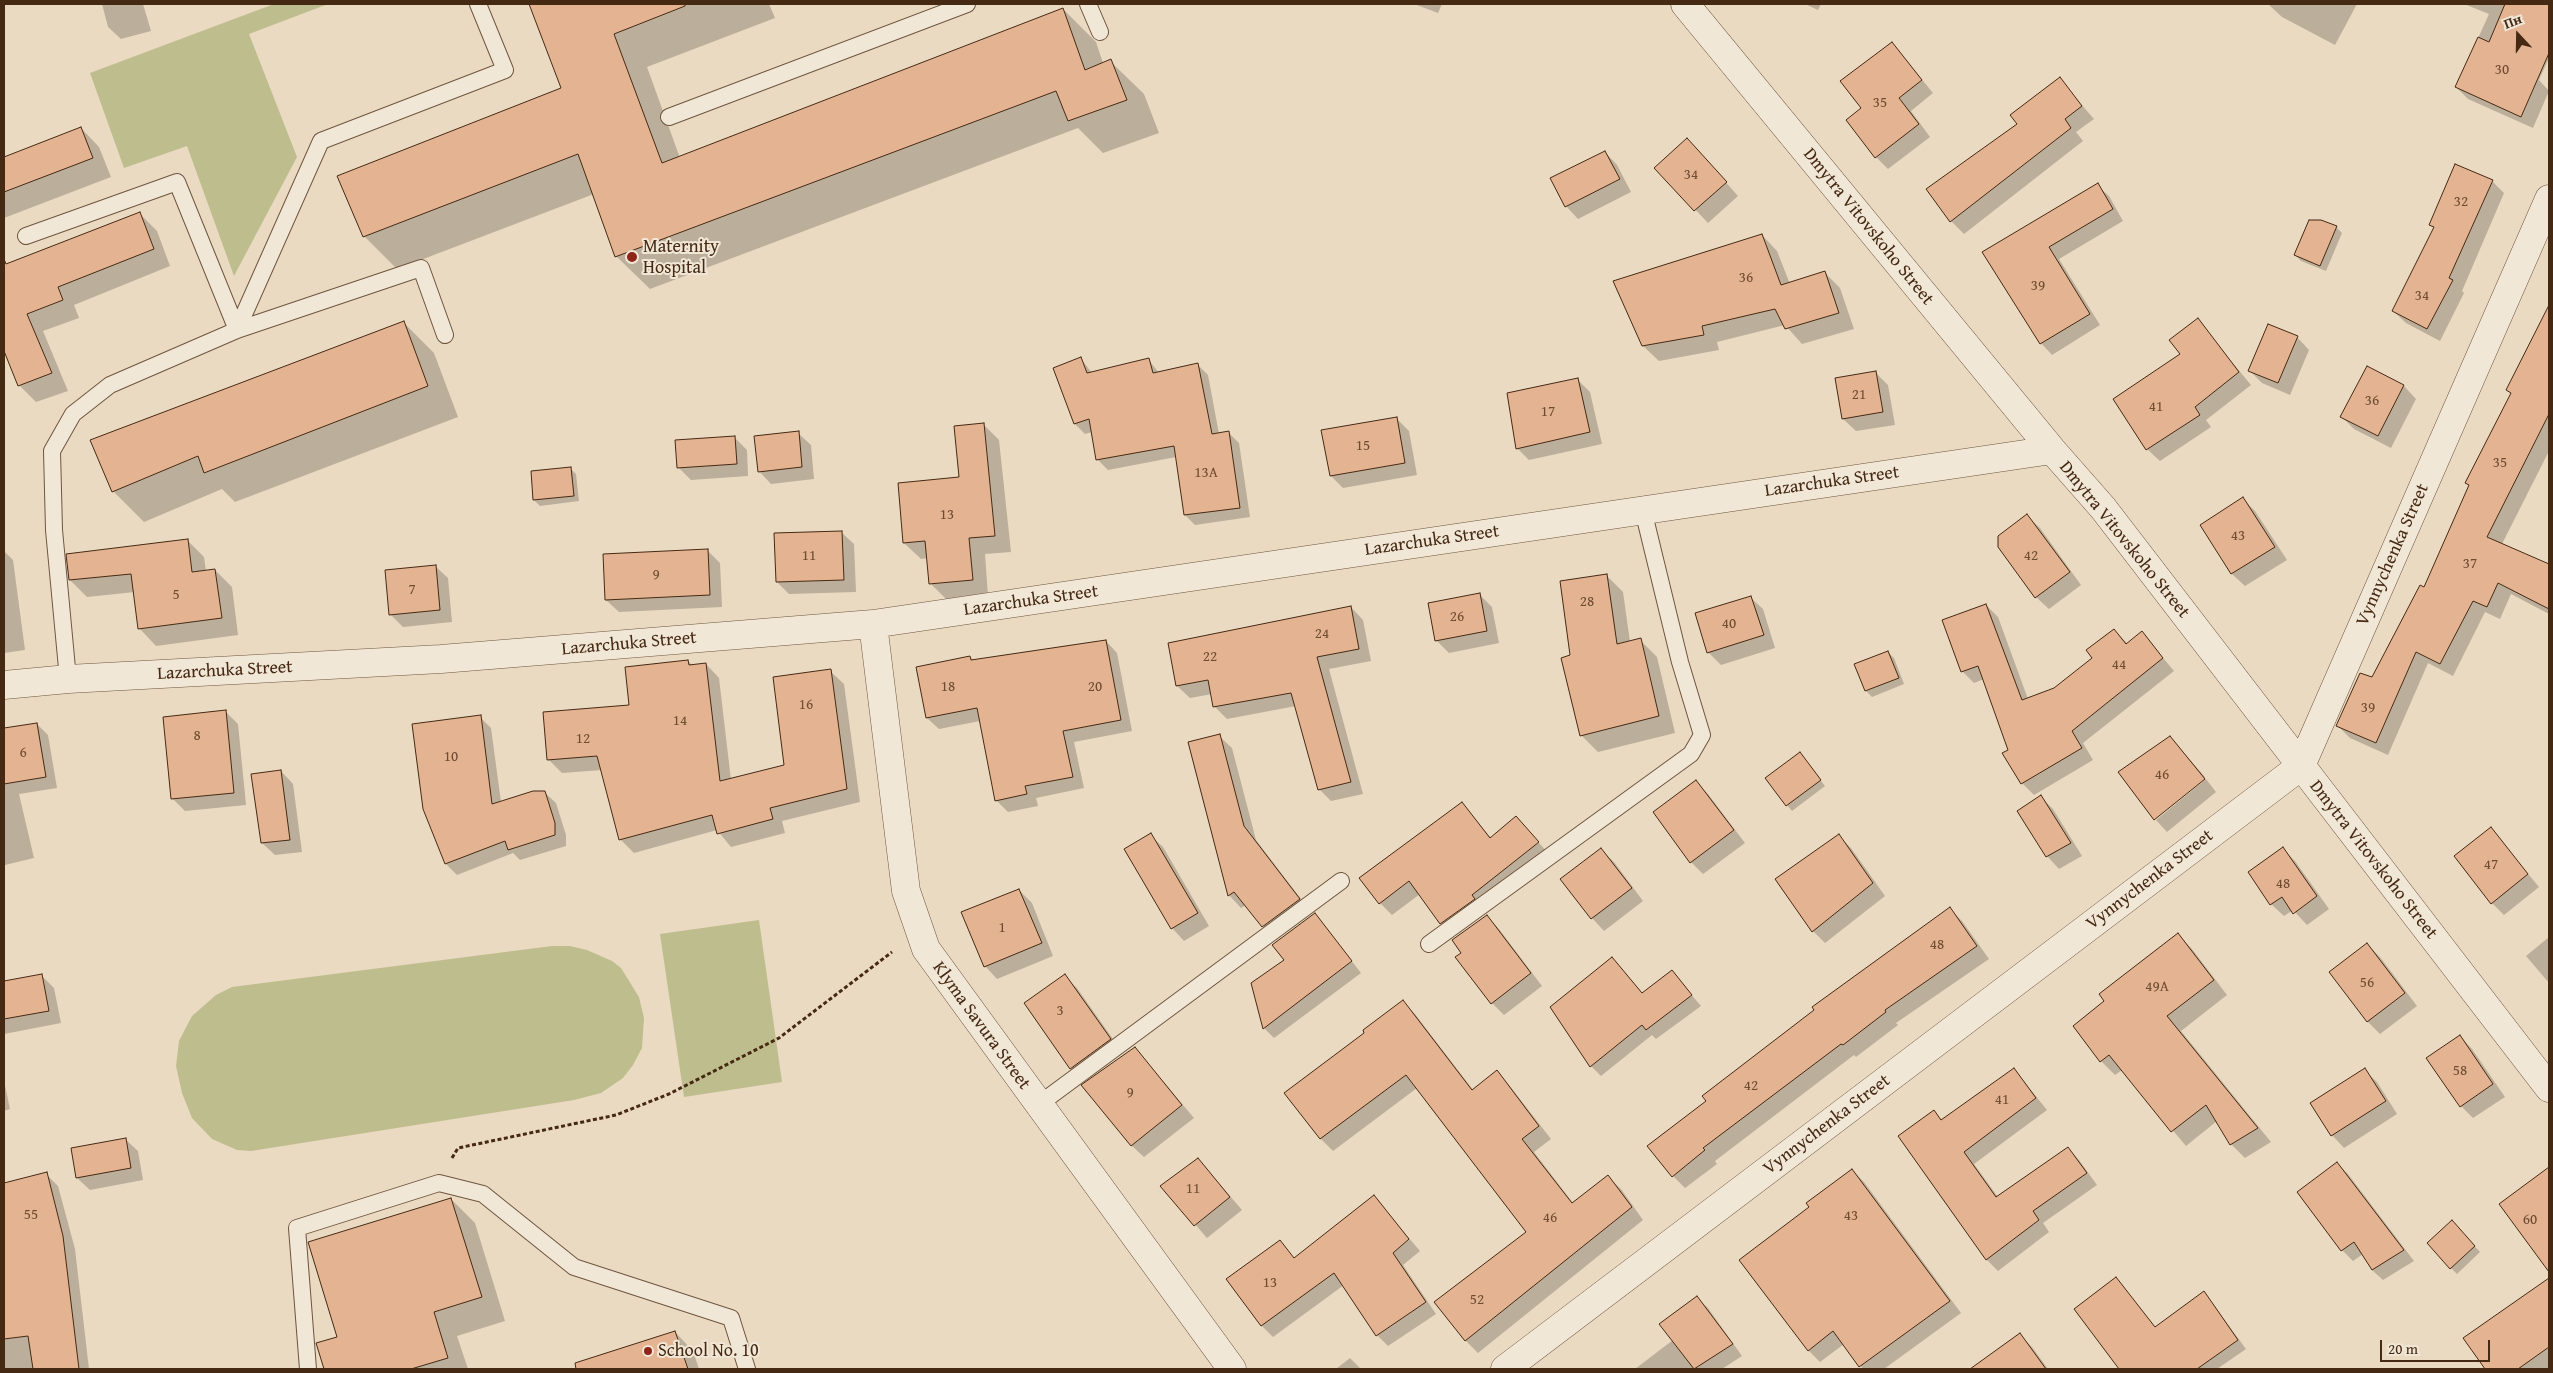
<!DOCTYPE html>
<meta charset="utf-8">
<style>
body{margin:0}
#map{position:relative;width:2553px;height:1373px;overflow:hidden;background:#eadac1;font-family:"Gentium Book Plus",serif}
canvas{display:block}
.frame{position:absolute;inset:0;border:5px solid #462913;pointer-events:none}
.north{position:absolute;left:2493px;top:10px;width:50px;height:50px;-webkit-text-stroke:4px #f1e7d7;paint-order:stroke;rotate:339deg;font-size:14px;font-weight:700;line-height:20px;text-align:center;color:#462913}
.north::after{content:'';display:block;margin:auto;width:18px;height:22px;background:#462913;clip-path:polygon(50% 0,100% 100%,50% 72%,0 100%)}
.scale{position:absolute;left:2380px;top:1340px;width:110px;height:22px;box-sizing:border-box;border:2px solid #462913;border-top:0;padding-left:6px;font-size:15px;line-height:18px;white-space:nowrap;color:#462913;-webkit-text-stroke:4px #f1e7d7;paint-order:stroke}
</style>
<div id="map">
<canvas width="2553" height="1373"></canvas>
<div class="frame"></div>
<div class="north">Пн</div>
<div class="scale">20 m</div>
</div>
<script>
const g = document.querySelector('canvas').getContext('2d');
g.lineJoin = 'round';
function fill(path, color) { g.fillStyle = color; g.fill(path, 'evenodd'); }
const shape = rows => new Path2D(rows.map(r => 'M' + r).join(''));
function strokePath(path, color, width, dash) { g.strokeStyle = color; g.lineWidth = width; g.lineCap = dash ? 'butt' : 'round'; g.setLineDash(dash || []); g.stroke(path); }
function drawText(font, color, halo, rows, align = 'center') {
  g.font = font + ' "Gentium Book Plus",serif'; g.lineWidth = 4; g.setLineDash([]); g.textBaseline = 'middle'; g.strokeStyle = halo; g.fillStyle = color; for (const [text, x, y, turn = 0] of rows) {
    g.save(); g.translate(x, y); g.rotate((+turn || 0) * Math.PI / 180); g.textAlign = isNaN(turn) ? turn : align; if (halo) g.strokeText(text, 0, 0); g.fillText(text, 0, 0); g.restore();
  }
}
const green = shape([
 [274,4,328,4,249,34,297,157,234,276,187,146,124,168,90,73],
 [759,920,782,1082,684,1097,660,934],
 [552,946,570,946,587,950,612,961,621,968,639,997,644,1018,642,1048,633,1065,623,1078,601,1093,574,1100,251,1151,237,1150,212,1139,192,1118,182,1093,176,1066,179,1041,192,1016,216,995,232,987]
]);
const shadow = shape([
 [102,4,143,4,151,31,121,39,108,27],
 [530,4,769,4,775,18,647,67,680,158,1063,9,1096,42,1103,63,1110,61,1144,94,1159,133,1103,153,1078,128,650,289,616,256,594,194,397,269,364,236,563,89],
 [1414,4,1442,4,1438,13],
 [1805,4,1821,4,1818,10],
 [2268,4,2357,4,2335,45,2282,17],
 [2464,4,2549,4,2549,58,2539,80,2549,91,2533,128,2468,99,2456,87,2489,14],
 [1892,43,1933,93,1911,111,1930,137,1888,169,1876,157,1863,109],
 [2059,79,2094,119,2076,132,2083,141,1964,234,1951,221,1928,190,2019,124],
 [81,128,99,147,111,177,4,218,4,158],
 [1605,152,1617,165,1631,192,1578,219,1566,206],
 [1699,152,1738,196,1708,223,1656,168],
 [2492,181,2504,193,2462,291,2464,293,2440,341,2406,323,2393,311,2435,229,2430,224],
 [2097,185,2109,196,2123,221,2059,259,2100,325,2052,355,2041,343,1984,252],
 [140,214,157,231,170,266,74,305,79,318,43,331,68,391,36,402,19,385,4,348,4,266],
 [2336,227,2342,233,2326,271,2301,261,2295,255],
 [1762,235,1777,251,1790,284,1824,272,1840,288,1854,329,1802,344,1785,325,1717,342,1719,350,1659,361,1643,346],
 [2549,306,2549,451,2502,544,2548,565,2549,561,2549,614,2511,594,2500,619,2485,612,2453,676,2428,663,2388,755,2350,738,2338,726,2372,679,2425,588,2470,486,2466,483,2512,394,2507,390],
 [2197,320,2251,385,2206,420,2211,427,2160,461,2147,449],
 [403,322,434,353,458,417,235,502,222,489,144,522,113,491],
 [2297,337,2309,350,2290,395,2262,383,2250,371],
 [1081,359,1092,373,1148,359,1159,373,1198,365,1208,375,1219,434,1229,433,1239,443,1250,517,1195,525,1185,515,1176,457,1108,470,1097,459,1092,432,1085,434,1075,424,1054,369],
 [2367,367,2404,386,2416,399,2391,448,2354,429,2342,417],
 [1876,373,1888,385,1895,425,1856,431,1843,419,1837,380],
 [1578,380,1590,392,1602,444,1529,460,1517,448],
 [1396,418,1409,431,1417,475,1343,488,1331,476],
 [983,424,999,440,1011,552,985,554,988,596,947,600,930,583,928,558,921,559,904,543,960,478],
 [798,433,811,445,814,479,771,484,759,471],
 [734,437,747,450,748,476,691,480,678,467],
 [570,468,576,474,579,501,540,506,534,500],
 [2243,499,2255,511,2287,560,2245,586,2232,574,2202,526],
 [2027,516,2040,528,2081,585,2049,609,2036,597],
 [841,532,854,544,856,592,789,594,777,582],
 [187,540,204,557,206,571,215,570,232,587,238,635,156,646,140,629,135,592,87,597,70,580],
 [707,550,720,563,722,607,619,612,606,600],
 [4,551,13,560,25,650,4,653],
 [435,566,448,578,452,622,403,627,390,614],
 [1606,575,1623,592,1630,642,1640,640,1657,657,1675,733,1598,752,1581,735,1572,656],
 [1479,594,1492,607,1499,643,1449,653,1436,640],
 [1750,597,1763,609,1775,648,1721,665,1708,652],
 [1986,605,1998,617,2028,699,2055,690,2094,658,2114,630,2128,644,2142,633,2174,671,2083,743,2093,760,2034,795,2022,783,2004,754,2010,750,1984,679,1974,683,1962,671],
 [1351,607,1363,620,1371,661,1329,669,1363,794,1331,801,1319,789,1296,706,1227,719,1214,706,1212,694,1190,698,1177,686],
 [1106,641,1117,653,1132,731,1074,742,1084,788,1036,798,1038,806,1008,812,996,800,980,721,939,729,927,718,970,657,974,661],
 [1888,652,1894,658,1904,684,1872,697,1866,691,1856,664],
 [688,661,693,666,706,664,719,678,731,780,786,766,830,671,844,684,860,802,782,821,785,833,731,847,717,830,634,853,620,839,602,770,562,773,549,760,631,706],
 [226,712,238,724,246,805,185,811,172,798],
 [480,717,491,728,501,802,544,792,556,803,566,835,566,846,520,860,513,853,457,875,446,864],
 [37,724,48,735,57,788,19,794,34,858,5,865,4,729],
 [1219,736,1232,748,1256,840,1311,912,1275,939,1246,905,1241,908,1229,895],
 [2170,737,2205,777,2155,819,2120,772],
 [1805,760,1825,786,1792,811,1787,805],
 [281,771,293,784,302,852,275,855,262,843],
 [2206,779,2216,792,2167,832,2156,820],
 [1696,782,1708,794,1745,843,1703,874,1691,862],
 [2041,797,2053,809,2082,856,2059,869,2047,856],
 [1462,803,1491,838,1516,818,1550,855,1453,935,1441,923,1420,894,1392,915,1380,903],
 [2491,829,2539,887,2504,915,2492,903],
 [1150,835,1163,847,1209,926,1184,941,1172,928],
 [1839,836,1851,848,1885,896,1825,943,1813,931],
 [2283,849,2295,861,2329,909,2307,925,2293,910,2284,916,2271,904],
 [1601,850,1614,862,1643,901,1604,931,1592,918],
 [1019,890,1032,903,1053,956,997,979,985,966],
 [1949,908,1962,921,1989,959,1896,1023,1898,1025,1856,1057,1854,1055,1715,1161,1717,1164,1685,1188,1673,1176,1708,1101],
 [1315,914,1361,973,1274,1038,1264,1028,1285,960],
 [1487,916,1499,929,1542,986,1504,1015,1492,1003,1462,953],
 [2178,935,2192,949,2227,995,2181,1031,2271,1142,2245,1158,2231,1144,2217,1121,2186,1146,2122,1070,2115,1075,2101,1061,2106,1001],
 [2549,937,2549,983,2526,956],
 [2367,944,2380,957,2417,1006,2380,1034,2368,1022,2330,972],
 [1612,959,1643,994,1672,972,1701,1006,1656,1039,1652,1035,1601,1076,1591,1066,1552,1007],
 [41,975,54,988,61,1023,4,1034,4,982],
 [1064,976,1077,988,1122,1052,1083,1081,1071,1068],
 [1403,1002,1415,1014,1473,1090,1497,1072,1509,1085,1551,1139,1534,1152,1573,1203,1608,1177,1621,1189,1643,1220,1478,1353,1465,1340,1528,1233,1417,1088,1333,1151,1320,1138,1366,1033],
 [2460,1036,2472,1049,2505,1097,2473,1118,2461,1106],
 [1135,1048,1194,1118,1144,1157,1131,1145],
 [2014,1069,2047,1110,1974,1164,1998,1197,2068,1148,2079,1160,2097,1185,2043,1223,2049,1232,1998,1271,1987,1260,1899,1136,1934,1112,1943,1121],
 [2364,1070,2377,1082,2397,1114,2344,1148,2332,1135],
 [4,1081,10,1109,4,1111],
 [125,1139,138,1151,143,1180,90,1190,77,1178],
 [1198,1159,1242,1210,1207,1238,1162,1186],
 [2337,1163,2348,1174,2414,1261,2383,1280,2372,1270,2363,1254,2353,1261,2342,1250,2299,1192],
 [1852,1170,1864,1182,1961,1313,1884,1369,1863,1369,1844,1344,1820,1362,1808,1350,1810,1207],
 [46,1174,58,1186,75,1249,89,1369,4,1369,4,1185],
 [2538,1176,2549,1187,2549,1257,2545,1260],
 [1374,1197,1420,1251,1403,1265,1436,1314,1388,1346,1377,1335,1344,1285,1273,1337,1262,1326,1228,1279,1280,1242,1295,1259],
 [451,1199,475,1223,505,1321,457,1336,468,1369,326,1369,318,1344,338,1337],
 [2458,1228,2480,1252,2457,1274,2451,1268],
 [2116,1279,2156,1328,2204,1292,2246,1349,2217,1369,2121,1369,2076,1310],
 [2549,1279,2549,1369,2486,1369,2465,1338],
 [1697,1298,1708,1308,1742,1356,1722,1369,1635,1369,1673,1340],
 [675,1332,693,1351,699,1369,591,1369],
 [2020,1335,2032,1347,2048,1369,1994,1369,1986,1359],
 [1350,1358,1361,1369,1336,1369]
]);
const building = shape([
 [529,4,685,4,685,6,614,34,662,163,1063,8,1085,70,1111,59,1127,100,1068,121,1056,91,615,257,578,154,363,237,337,176,561,88,529,4],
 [2505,4,2549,4,2549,53,2521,117,2455,87,2478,37,2489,42,2505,4],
 [1892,42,1922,80,1899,98,1919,124,1875,158,1846,120,1861,108,1840,81,1892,42],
 [2060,77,2082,106,2065,119,2071,128,1950,222,1926,189,2017,124,2010,115,2060,77],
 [81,127,93,158,4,192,4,157,81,127],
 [1687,138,1727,182,1694,211,1654,168,1687,138],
 [1605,151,1620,179,1565,207,1550,178,1605,151],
 [2455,164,2493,180,2449,278,2453,280,2427,329,2392,311,2434,227,2429,225,2455,164],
 [2098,183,2113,209,2049,247,2090,314,2040,344,1982,252,2098,183],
 [140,212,154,249,58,287,63,300,27,314,52,373,18,386,4,351,4,259,6,264,140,212],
 [2309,220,2321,220,2337,226,2320,266,2294,255,2309,220],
 [1762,234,1781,285,1825,271,1839,313,1785,329,1775,309,1702,326,1704,335,1642,346,1613,281,1762,234],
 [2549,305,2549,414,2487,537,2549,564,2549,609,2498,583,2487,607,2473,601,2440,664,2416,652,2376,743,2336,726,2360,673,2372,677,2420,585,2424,587,2469,485,2465,483,2511,393,2506,390,2549,305],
 [2198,318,2239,372,2195,407,2200,415,2146,450,2113,399,2180,354,2169,340,2198,318],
 [404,321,428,386,204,473,198,456,112,492,90,440,404,321],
 [2268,324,2298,336,2278,383,2248,371,2268,324],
 [1081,357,1087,373,1149,358,1153,373,1198,363,1212,434,1229,431,1240,508,1184,515,1174,446,1096,460,1089,419,1074,424,1053,368,1081,357],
 [2367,366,2404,385,2378,436,2340,417,2367,366],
 [1876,371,1883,412,1842,419,1835,378,1876,371],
 [1578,378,1590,432,1516,449,1507,393,1578,378],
 [1397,417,1405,463,1330,476,1321,430,1397,417],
 [984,423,995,536,969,538,973,580,929,584,925,541,903,543,898,483,959,477,954,426,984,423],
 [799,431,802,467,758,472,754,436,799,431],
 [735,436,737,464,677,468,675,440,735,436],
 [571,467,574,496,533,500,531,471,571,467],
 [2243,497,2275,547,2231,574,2200,525,2243,497],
 [2027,514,2070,572,2035,598,1998,547,1998,536,2027,514],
 [842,531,844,580,776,582,774,533,842,531],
 [188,539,192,572,215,569,222,618,138,629,131,574,69,580,66,554,188,539],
 [708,549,710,595,605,600,603,554,708,549],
 [436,565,440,610,389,615,385,570,436,565],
 [1607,574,1617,644,1641,638,1659,716,1580,736,1561,658,1570,655,1560,581,1607,574],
 [1480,593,1487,631,1435,641,1428,603,1480,593],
 [1751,596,1764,635,1707,653,1695,613,1751,596],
 [1986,604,2022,700,2054,688,2092,658,2086,650,2114,629,2126,644,2142,631,2163,658,2072,731,2082,748,2021,784,2002,753,2008,750,1978,666,1961,672,1942,620,1986,604],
 [1351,606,1359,649,1317,657,1351,782,1318,790,1291,693,1213,707,1208,680,1176,686,1168,643,1351,606],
 [1106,640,1121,720,1063,731,1073,777,1025,786,1027,794,995,801,977,708,926,718,916,667,970,656,971,660,1106,640],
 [1888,651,1899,678,1865,691,1854,664,1888,651],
 [688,660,689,665,706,663,720,781,784,765,773,677,831,669,847,789,770,808,773,819,717,834,712,815,619,840,597,756,547,760,543,712,629,705,625,667,688,660],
 [226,710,234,793,171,799,163,717,226,710],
 [481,715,492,804,533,791,545,791,555,823,555,835,508,850,505,841,445,864,423,809,412,724,481,715],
 [37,723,46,777,4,784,4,728,37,723],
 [1220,734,1244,826,1300,899,1262,927,1234,892,1228,896,1188,742,1220,734],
 [2170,736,2205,779,2154,820,2118,772,2170,736],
 [1800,752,1821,780,1786,806,1765,778,1800,752],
 [281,770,290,840,261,843,251,774,281,770],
 [1696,780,1734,830,1690,863,1653,812,1696,780],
 [2041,795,2071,843,2046,857,2017,811,2041,795],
 [1462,802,1490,838,1516,816,1539,842,1472,895,1475,899,1440,924,1409,881,1379,904,1359,878,1462,802],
 [2491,827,2528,874,2491,904,2454,856,2491,827],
 [1151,833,1198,913,1171,929,1124,849,1151,833],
 [1839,834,1873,883,1812,932,1775,879,1839,834],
 [2283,847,2317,896,2293,914,2282,897,2270,905,2248,872,2283,847],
 [1601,848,1632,888,1591,919,1560,879,1601,848],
 [1019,889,1042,943,984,967,961,912,1019,889],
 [1950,907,1977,946,1885,1010,1886,1012,1843,1045,1841,1044,1703,1148,1705,1150,1672,1177,1647,1146,1706,1101,1702,1096,1814,1010,1812,1007,1950,907],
 [1315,913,1352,961,1263,1029,1251,983,1284,960,1272,945,1315,913],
 [1487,915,1531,973,1491,1004,1455,957,1461,953,1452,940,1487,915],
 [2178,933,2214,980,2167,1016,2258,1128,2230,1145,2206,1105,2171,1132,2109,1055,2100,1062,2073,1026,2104,1001,2099,994,2178,933],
 [2367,943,2405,993,2367,1022,2329,972,2367,943],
 [1612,957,1642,993,1672,970,1692,995,1646,1030,1642,1025,1590,1067,1550,1007,1612,957],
 [42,974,49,1011,4,1019,4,981,42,974],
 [1065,974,1111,1039,1070,1069,1024,1003,1065,974],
 [1403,1000,1472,1090,1497,1070,1539,1126,1522,1139,1572,1203,1608,1175,1632,1207,1465,1341,1434,1302,1526,1232,1406,1075,1320,1139,1284,1093,1364,1033,1363,1030,1403,1000],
 [2460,1035,2493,1084,2460,1107,2426,1058,2460,1035],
 [1135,1047,1182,1105,1131,1146,1081,1085,1135,1047],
 [2014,1068,2036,1098,1964,1152,1996,1197,2068,1147,2087,1173,2033,1211,2039,1220,1986,1260,1898,1136,1934,1110,1941,1120,2014,1068],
 [2365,1068,2386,1101,2331,1136,2310,1103,2365,1068],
 [126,1138,131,1168,76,1178,71,1148,126,1138],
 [1198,1158,1230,1197,1194,1226,1160,1186,1198,1158],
 [2337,1162,2404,1250,2372,1270,2354,1242,2341,1251,2297,1192,2337,1162],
 [2549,1167,2549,1272,2499,1204,2549,1167],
 [1852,1169,1950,1301,1859,1367,1833,1331,1808,1351,1739,1260,1809,1207,1806,1203,1852,1169],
 [47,1172,63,1236,79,1369,33,1369,28,1336,4,1339,4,1183,47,1172],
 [1374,1195,1409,1239,1393,1253,1426,1302,1376,1336,1334,1273,1261,1326,1226,1279,1280,1240,1294,1258,1374,1195],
 [451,1198,482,1297,434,1312,448,1358,411,1369,324,1369,316,1343,337,1337,308,1242,451,1198],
 [2452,1220,2475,1246,2450,1269,2427,1243,2452,1220],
 [2116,1277,2155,1327,2204,1291,2238,1340,2197,1369,2119,1369,2074,1309,2116,1277],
 [2549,1278,2549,1347,2518,1369,2485,1369,2463,1338,2549,1278],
 [1697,1296,1733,1344,1694,1369,1659,1324,1697,1296],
 [675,1331,688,1369,576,1369,575,1363,675,1331],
 [2020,1333,2046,1369,1970,1369,2020,1333]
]);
const path = shape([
 [452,1158,458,1148,616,1115,669,1094,779,1038,892,952]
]);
const service = shape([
 [1088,4,1100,32],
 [669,117,967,4],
 [26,236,177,182,237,330],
 [237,330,321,141,505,70,478,4],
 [68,679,54,530,52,451,73,414,110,385,237,330,421,268,445,335],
 [1429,944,1691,754,1702,735,1680,662,1643,510],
 [1038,1105,1341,881],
 [308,1369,297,1228,439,1183,483,1194,574,1267,731,1318,747,1369]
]);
const minor = shape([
 [1685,4,2052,450,2103,508,2549,1088],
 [873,624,906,891,926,949,1232,1369],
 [4,685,68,679,441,659,873,624,2052,450],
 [1505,1369,2301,766,2549,199]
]);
const markers = [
 [632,257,6,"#8f2418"],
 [648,1351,5,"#8f2418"]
];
const numberNames = [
 ["30",2502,70],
 ["35",1880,103],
 ["34",1691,175],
 ["32",2461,202],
 ["36",1746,278],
 ["39",2038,286],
 ["34",2422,296],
 ["21",1859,395],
 ["36",2372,401],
 ["41",2156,407],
 ["17",1548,412],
 ["15",1363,446],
 ["35",2500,463],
 ["13А",1206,473],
 ["13",947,515],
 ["43",2238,536],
 ["11",809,556],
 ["42",2031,556],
 ["37",2470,564],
 ["9",656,575],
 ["7",412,590],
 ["5",176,595],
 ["28",1587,602],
 ["26",1457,617],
 ["40",1729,624],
 ["24",1322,634],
 ["22",1210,657],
 ["44",2119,665],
 ["18",948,687],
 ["20",1095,687],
 ["16",806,705],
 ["39",2368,708],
 ["14",680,721],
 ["8",197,736],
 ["12",583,739],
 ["6",23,753],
 ["10",451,757],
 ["46",2162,775],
 ["47",2491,865],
 ["48",2283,884],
 ["1",1002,928],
 ["48",1937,945],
 ["56",2367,983],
 ["49А",2157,987],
 ["3",1060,1011],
 ["58",2460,1071],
 ["42",1751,1086],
 ["9",1130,1093],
 ["41",2002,1100],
 ["11",1193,1189],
 ["55",31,1215],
 ["43",1851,1216],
 ["46",1550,1218],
 ["60",2530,1220],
 ["13",1270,1283],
 ["52",1477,1300]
];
const streetNames = [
 ["Dmytra Vitovskoho Street",1868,227,51],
 ["Lazarchuka Street",1832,482,-8],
 ["Dmytra Vitovskoho Street",2124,540,51],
 ["Lazarchuka Street",1432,541,-8],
 ["Vynnychenka Street",2393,555,-66],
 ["Lazarchuka Street",1031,601,-8],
 ["Lazarchuka Street",629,644,-5],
 ["Lazarchuka Street",225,671,-3],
 ["Dmytra Vitovskoho Street",2373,860,52],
 ["Vynnychenka Street",2150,880,-37],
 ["Klyma Savura Street",981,1026,54],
 ["Vynnychenka Street",1827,1125,-37]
];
const poiNames = [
 ["Maternity",643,247],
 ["Hospital",643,268],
 ["School No. 10",658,1351]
];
fill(green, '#bebd8e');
fill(shadow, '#0003');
fill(building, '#e4b391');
strokePath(building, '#462913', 1);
strokePath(service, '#6f553e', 18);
strokePath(minor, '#6f553e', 29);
strokePath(path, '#462913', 3, [4, 2.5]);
strokePath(service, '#f1e7d7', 16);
strokePath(minor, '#f1e7d7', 28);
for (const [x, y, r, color] of markers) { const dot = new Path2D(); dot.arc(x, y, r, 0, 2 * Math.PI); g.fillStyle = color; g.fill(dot); strokePath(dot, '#f1e7d7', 2); }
drawText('15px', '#6e4c32', null, numberNames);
drawText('18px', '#462913', '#f1e7d7', streetNames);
drawText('18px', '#462913', '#f1e7d7', poiNames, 'left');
</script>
